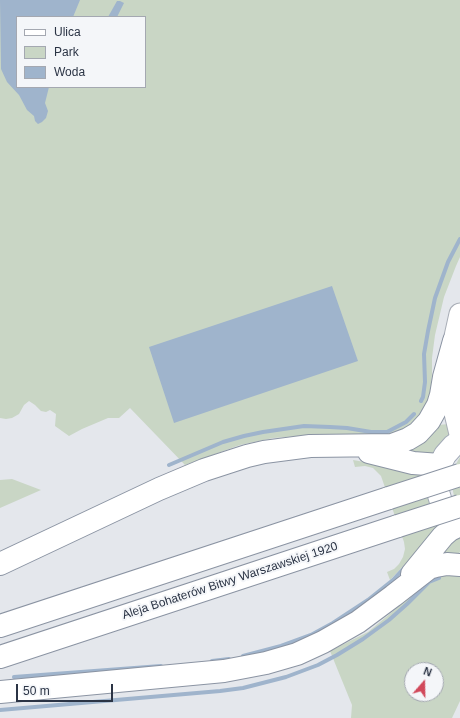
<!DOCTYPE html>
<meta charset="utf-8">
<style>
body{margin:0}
#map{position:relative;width:460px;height:718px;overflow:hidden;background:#e4e7ec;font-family:Arial,sans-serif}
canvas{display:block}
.legend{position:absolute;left:16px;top:16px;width:130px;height:72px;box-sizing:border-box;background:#f4f6f9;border:1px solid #a4a8b1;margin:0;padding:5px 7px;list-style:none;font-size:12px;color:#2b3445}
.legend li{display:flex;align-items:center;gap:8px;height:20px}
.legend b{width:20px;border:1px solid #a4a8b1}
.north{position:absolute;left:404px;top:662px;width:40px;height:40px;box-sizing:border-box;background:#f4f6f9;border:1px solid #a4a8b1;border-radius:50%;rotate:20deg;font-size:11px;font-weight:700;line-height:16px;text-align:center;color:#2b3445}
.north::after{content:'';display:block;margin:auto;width:14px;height:18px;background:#d1495b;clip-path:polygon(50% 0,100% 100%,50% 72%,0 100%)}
.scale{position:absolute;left:16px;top:684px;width:97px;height:18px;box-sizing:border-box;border:2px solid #2b3445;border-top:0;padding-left:5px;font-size:12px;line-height:14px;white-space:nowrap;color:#2b3445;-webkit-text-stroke:3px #f4f6f9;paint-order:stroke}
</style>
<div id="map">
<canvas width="460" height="718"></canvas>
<ul class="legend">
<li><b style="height:5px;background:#fff"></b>Ulica</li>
<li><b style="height:11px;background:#c9d6c5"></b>Park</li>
<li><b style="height:11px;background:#9fb4cc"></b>Woda</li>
</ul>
<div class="north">N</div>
<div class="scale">50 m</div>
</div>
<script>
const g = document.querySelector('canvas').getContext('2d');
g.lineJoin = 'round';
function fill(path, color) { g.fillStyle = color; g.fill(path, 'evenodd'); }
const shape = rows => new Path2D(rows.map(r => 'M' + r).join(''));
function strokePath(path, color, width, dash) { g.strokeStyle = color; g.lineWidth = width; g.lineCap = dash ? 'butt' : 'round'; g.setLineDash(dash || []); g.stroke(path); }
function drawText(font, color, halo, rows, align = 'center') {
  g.font = font + ' Arial,sans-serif'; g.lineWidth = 4; g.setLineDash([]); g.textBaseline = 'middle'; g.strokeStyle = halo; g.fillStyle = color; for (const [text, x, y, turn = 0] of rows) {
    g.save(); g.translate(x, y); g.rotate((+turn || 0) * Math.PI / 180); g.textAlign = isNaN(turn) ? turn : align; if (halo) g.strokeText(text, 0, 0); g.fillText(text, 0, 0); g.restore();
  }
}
const green = shape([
 [0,0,460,0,460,257,456,266,444,297,435,335,432,358,432,374,430,403,419,419,397,434,374,437,354,434,323,434,273,438,240,445,185,465,130,408,119,418,108,418,82,429,69,436,55,426,56,414,50,410,46,412,41,411,35,405,29,401,24,405,19,414,12,418,6,419,0,418],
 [17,17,145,17,145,87,17,87],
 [449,424,450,435,436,452,418,457,401,447,438,425],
 [460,457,460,505,454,496,451,482,453,469],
 [353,460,376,464,427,475,444,523,390,580,387,572,394,569,399,564,403,557,405,549,404,542,381,476,373,468,365,466,355,467],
 [12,479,41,490,0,508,0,480],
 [460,534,460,552,457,555,429,560],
 [435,574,460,575,460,701,452,718,351,718,352,705,330,651,368,632,398,607,428,578],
 [412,670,436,670,436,694,412,694]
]);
const water = shape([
 [0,0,80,0,73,17,17,17,17,87,49,87,45,103,48,111,46,118,42,122,38,124,35,121,34,116,27,110,19,95,7,82,1,69],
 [117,1,120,1,124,3,117,17,108,17],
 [332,286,358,361,174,423,149,347]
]);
const stream = shape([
 [421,401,423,397,425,382,424,354,428,331,435,298,448,262,460,239],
 [169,465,223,442,244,436,263,432,304,426,330,427,347,428,371,432,387,432,406,422,414,414],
 [243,656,281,646,311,635,333,623,368,600,393,580,405,567],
 [212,661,229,659],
 [14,677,161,666],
 [0,710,220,691,243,688,286,677,318,665,337,655,363,639,389,620,407,604,429,582,439,578]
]);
const secondary = shape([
 [460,314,454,341,452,384,455,413,460,434]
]);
const primary = shape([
 [459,523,450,516,442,505,438,492,437,478,440,465,445,455,453,446,460,441]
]);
const highway = shape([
 [369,452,413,463,440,465],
 [0,564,159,489,204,470,247,456,264,452,310,446,392,445,408,439,418,433,429,421,438,405,441,395,444,377,454,341],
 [412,574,443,536,450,530,460,525],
 [0,626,389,498],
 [0,657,398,526],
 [0,692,224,671,266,663,297,654,323,642,358,622,393,596,429,568,436,566,447,564,460,565]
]);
const highwayBridge = shape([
 [389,498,460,475],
 [398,526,460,506]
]);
const streetNames = [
 ["Aleja Bohaterów Bitwy Warszawskiej 1920",230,581,-18]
];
fill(green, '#c9d6c5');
fill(water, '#9fb4cc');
strokePath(stream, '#9fb4cc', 4);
strokePath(secondary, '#a9aeb7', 23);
strokePath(primary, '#a3abb8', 24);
strokePath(highway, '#8b94a3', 24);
strokePath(secondary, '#fff', 21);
strokePath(primary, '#fff', 22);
strokePath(highway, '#fff', 22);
strokePath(highwayBridge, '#8b94a3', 24, []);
strokePath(highwayBridge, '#fff', 22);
drawText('12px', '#2b3445', '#f4f6f9', streetNames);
</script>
